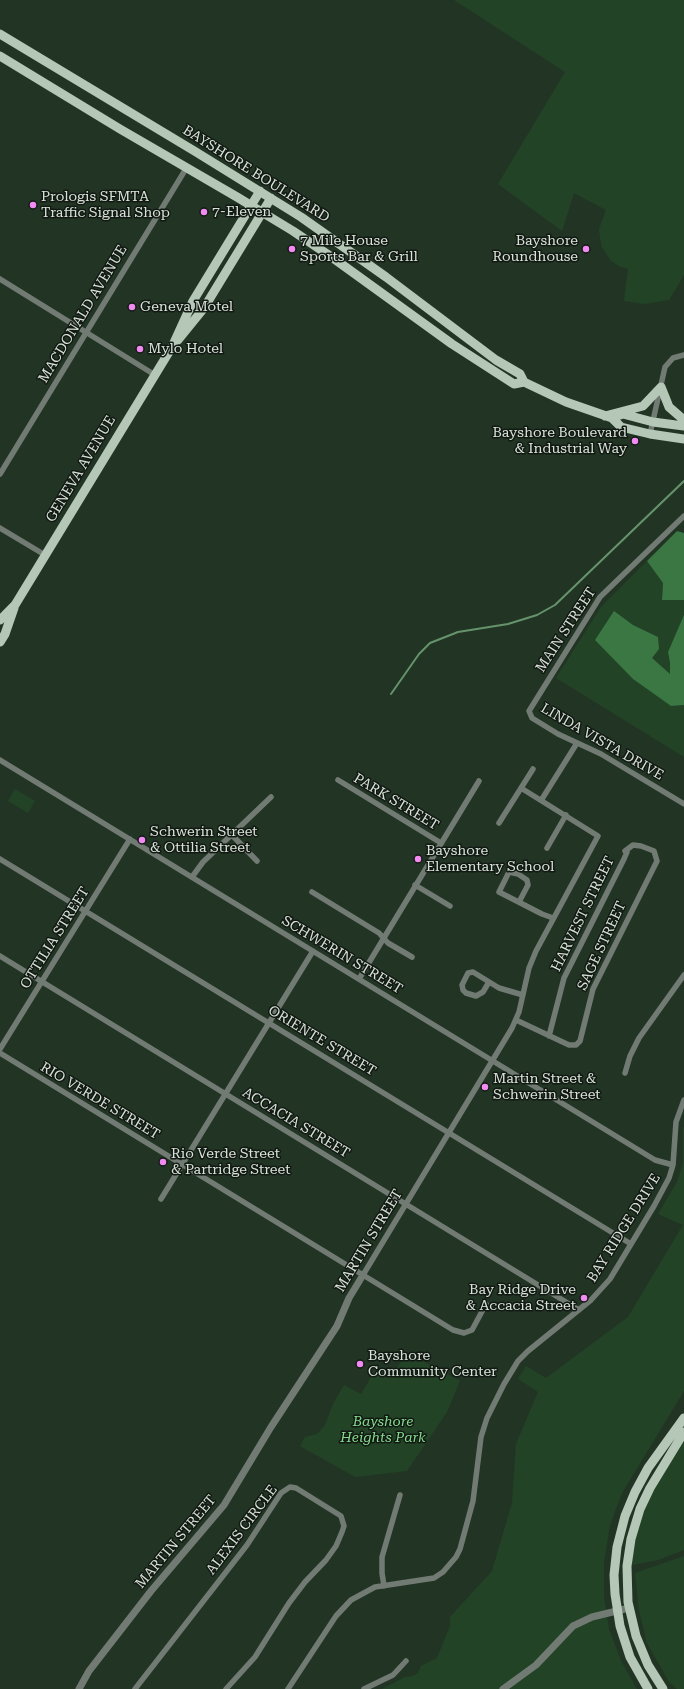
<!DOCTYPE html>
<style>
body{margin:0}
canvas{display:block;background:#223424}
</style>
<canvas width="684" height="1689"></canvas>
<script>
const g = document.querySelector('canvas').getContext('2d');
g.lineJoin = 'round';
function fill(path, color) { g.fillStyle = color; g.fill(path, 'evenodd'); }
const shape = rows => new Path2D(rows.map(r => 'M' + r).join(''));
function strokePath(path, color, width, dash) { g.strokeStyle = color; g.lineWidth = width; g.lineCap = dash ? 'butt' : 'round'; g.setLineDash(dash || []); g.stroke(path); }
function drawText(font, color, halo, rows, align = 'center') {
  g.font = font + ' "Roboto Serif",serif'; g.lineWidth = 3; g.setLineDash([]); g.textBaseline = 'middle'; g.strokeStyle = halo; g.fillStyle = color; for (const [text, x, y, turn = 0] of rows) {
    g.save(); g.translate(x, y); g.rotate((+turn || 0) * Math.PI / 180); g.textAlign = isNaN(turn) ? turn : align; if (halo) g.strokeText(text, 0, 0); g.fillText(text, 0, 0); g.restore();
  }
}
const green = shape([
 [454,0,684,0,684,275,669,300,645,304,624,301,628,269,619,266,611,261,602,247,600,238,599,229,606,210,574,193,562,231,498,184,565,72],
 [647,561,663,583,662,600,684,600,684,617,668,652,670,663,670,675,651,658,658,637,633,625,614,612,596,640,633,679,671,706,684,705,684,757,556,678,601,607],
 [15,789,35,801,28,813,8,801],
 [683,1127,684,1128,684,1391,622,1493,610,1525,604,1562,604,1597,609,1629,621,1661,637,1689,382,1689,405,1677,413,1676,418,1673,421,1666,437,1658,450,1626,450,1617,492,1571,512,1503,516,1444,538,1392,518,1379,526,1366,546,1378,628,1317,683,1225,658,1214,677,1182,683,1164],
 [412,1355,460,1381,447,1412,407,1471,355,1477,300,1446,305,1437,317,1434,324,1427,334,1402,344,1385,361,1394,376,1369,393,1374,403,1359,408,1362],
 [684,1432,684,1550,658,1560,627,1566,635,1524],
 [684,1556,684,1689,677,1689,669,1682,647,1643,639,1610,635,1573]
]);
const forest = shape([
 [677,531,684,533,684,600,662,600,663,583,647,561],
 [614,611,633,625,658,637,659,649,652,658,670,674,670,663,668,652,684,615,684,705,671,706,633,679,595,640]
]);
const stream = shape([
 [391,694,419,654,430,643,458,632,508,624,537,615,555,605,684,481]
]);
const minor = shape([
 [0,279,155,375],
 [650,434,665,367,673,358,684,355],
 [0,474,187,167],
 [684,516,600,597,529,711,532,718,558,734,601,754,684,804],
 [0,528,45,555],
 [0,760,655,1160,673,1165],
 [338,780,441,843],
 [542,799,577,743],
 [499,823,533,769],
 [231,834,257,861],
 [547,848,566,815],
 [0,859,631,1244],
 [192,877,203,862,271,797],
 [415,885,450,906],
 [312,892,379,933,388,943,412,957],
 [519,902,528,885,527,880,518,874,509,872,499,892,542,914,553,918],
 [0,956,579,1310],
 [359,979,479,781],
 [489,982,483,992,476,996,466,993,463,990,462,985,468,973,473,972,499,988,523,995],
 [516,1020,569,1045,576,1045,580,1041,593,989,657,861,654,851,641,846,633,845,625,851,627,852,624,859,564,978,549,1036],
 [0,1049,130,839],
 [0,1053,453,1330,464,1333,472,1330,486,1304],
 [625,1073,630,1056,639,1038,684,975],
 [161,1199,313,951],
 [363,1275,512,1028,519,1012,529,968,536,951,598,836,521,788],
 [384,1586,382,1573,382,1557,400,1495],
 [135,1689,247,1545,281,1493,290,1487,296,1488,341,1516,344,1526,342,1532,336,1546,326,1560,305,1582,289,1603,255,1657,226,1689],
 [288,1689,336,1616,351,1600,375,1587,434,1578,443,1572,456,1557,460,1549,473,1501,481,1437,487,1418,504,1384,518,1361,528,1351,591,1300,610,1279,654,1206,669,1178,673,1165,676,1122,684,1100],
 [364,1689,393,1675,406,1661]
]);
const tertiary = shape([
 [79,1689,89,1671,151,1591,224,1505,271,1427,337,1326,349,1298,363,1275],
 [503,1689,536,1665,573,1626,592,1617,629,1608]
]);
const primary = shape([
 [0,34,196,152,301,217,386,277,496,360,520,374,524,382],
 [0,56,120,129,237,197,293,231,333,258,452,344,514,384,524,382,566,402,612,418,621,427,650,434,684,439],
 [178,340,204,308,271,198],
 [605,416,643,406,661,387,669,407,684,420],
 [617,416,623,414,653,422,684,426],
 [0,620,15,605,172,347,193,301,260,191],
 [0,642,5,634,14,608],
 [648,1689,630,1657,620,1626,615,1594,614,1575,617,1547,625,1516,635,1492,648,1468,684,1418],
 [663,1689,648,1665,636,1636,628,1602,627,1566,631,1539,640,1509,650,1488,684,1432]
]);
const markers = [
 [33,205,4,"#f28af3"],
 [204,212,4,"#f28af3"],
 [292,249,4,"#f28af3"],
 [586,249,4,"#f28af3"],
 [132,307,4,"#f28af3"],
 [140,349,4,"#f28af3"],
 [635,441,4,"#f28af3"],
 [142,840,4,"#f28af3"],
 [418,859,4,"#f28af3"],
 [485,1087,4,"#f28af3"],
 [163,1162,4,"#f28af3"],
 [584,1298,4,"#f28af3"],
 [360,1364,4,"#f28af3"]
];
const streetNames = [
 ["BAYSHORE BOULEVARD",256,174,32],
 ["MACDONALD AVENUE",83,314,-59],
 ["GENEVA AVENUE",81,469,-59],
 ["MAIN STREET",566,630,-57],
 ["LINDA VISTA DRIVE",602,742,30],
 ["PARK STREET",396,802,31],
 ["HARVEST STREET",583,914,-64],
 ["OTTILIA STREET",55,938,-58],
 ["SAGE STREET",602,946,-65],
 ["SCHWERIN STREET",342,955,31],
 ["ORIENTE STREET",322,1041,31],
 ["RIO VERDE STREET",100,1101,31],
 ["ACCACIA STREET",296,1123,31],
 ["BAY RIDGE DRIVE",624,1228,-58],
 ["MARTIN STREET",369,1241,-59],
 ["ALEXIS CIRCLE",242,1530,-53],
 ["MARTIN STREET",176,1542,-50]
];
const poiNames = [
 ["Prologis SFMTA",41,197],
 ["Traffic Signal Shop",41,213],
 ["7-Eleven",212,212],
 ["7 Mile House",300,241],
 ["Sports Bar & Grill",300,257],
 ["Bayshore",578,241,"right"],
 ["Roundhouse",578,257,"right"],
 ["Geneva Motel",140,307],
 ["Mylo Hotel",148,349],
 ["Bayshore Boulevard",627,433,"right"],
 ["& Industrial Way",627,449,"right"],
 ["Schwerin Street",150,832],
 ["& Ottilia Street",150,848],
 ["Bayshore",426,851],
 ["Elementary School",426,867],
 ["Martin Street &",493,1079],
 ["Schwerin Street",493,1095],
 ["Rio Verde Street",171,1154],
 ["& Partridge Street",171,1170],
 ["Bay Ridge Drive",576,1290,"right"],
 ["& Accacia Street",576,1306,"right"],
 ["Bayshore",368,1356],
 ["Community Center",368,1372]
];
const parkNames = [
 ["Bayshore",383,1422],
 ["Heights Park",383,1438]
];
fill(green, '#224326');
fill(forest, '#3a7743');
strokePath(stream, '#65936c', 2);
strokePath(minor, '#727b73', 5.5);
strokePath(tertiary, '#727b73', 7);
strokePath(primary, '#b5c7b6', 9);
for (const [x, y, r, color] of markers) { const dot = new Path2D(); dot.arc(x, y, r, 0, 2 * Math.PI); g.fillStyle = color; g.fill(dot); strokePath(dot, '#111912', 1.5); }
drawText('14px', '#d8e2d8', '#111912', streetNames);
drawText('14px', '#d8e2d8', '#111912', poiNames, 'left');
drawText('italic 14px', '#85da8f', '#111912', parkNames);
</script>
